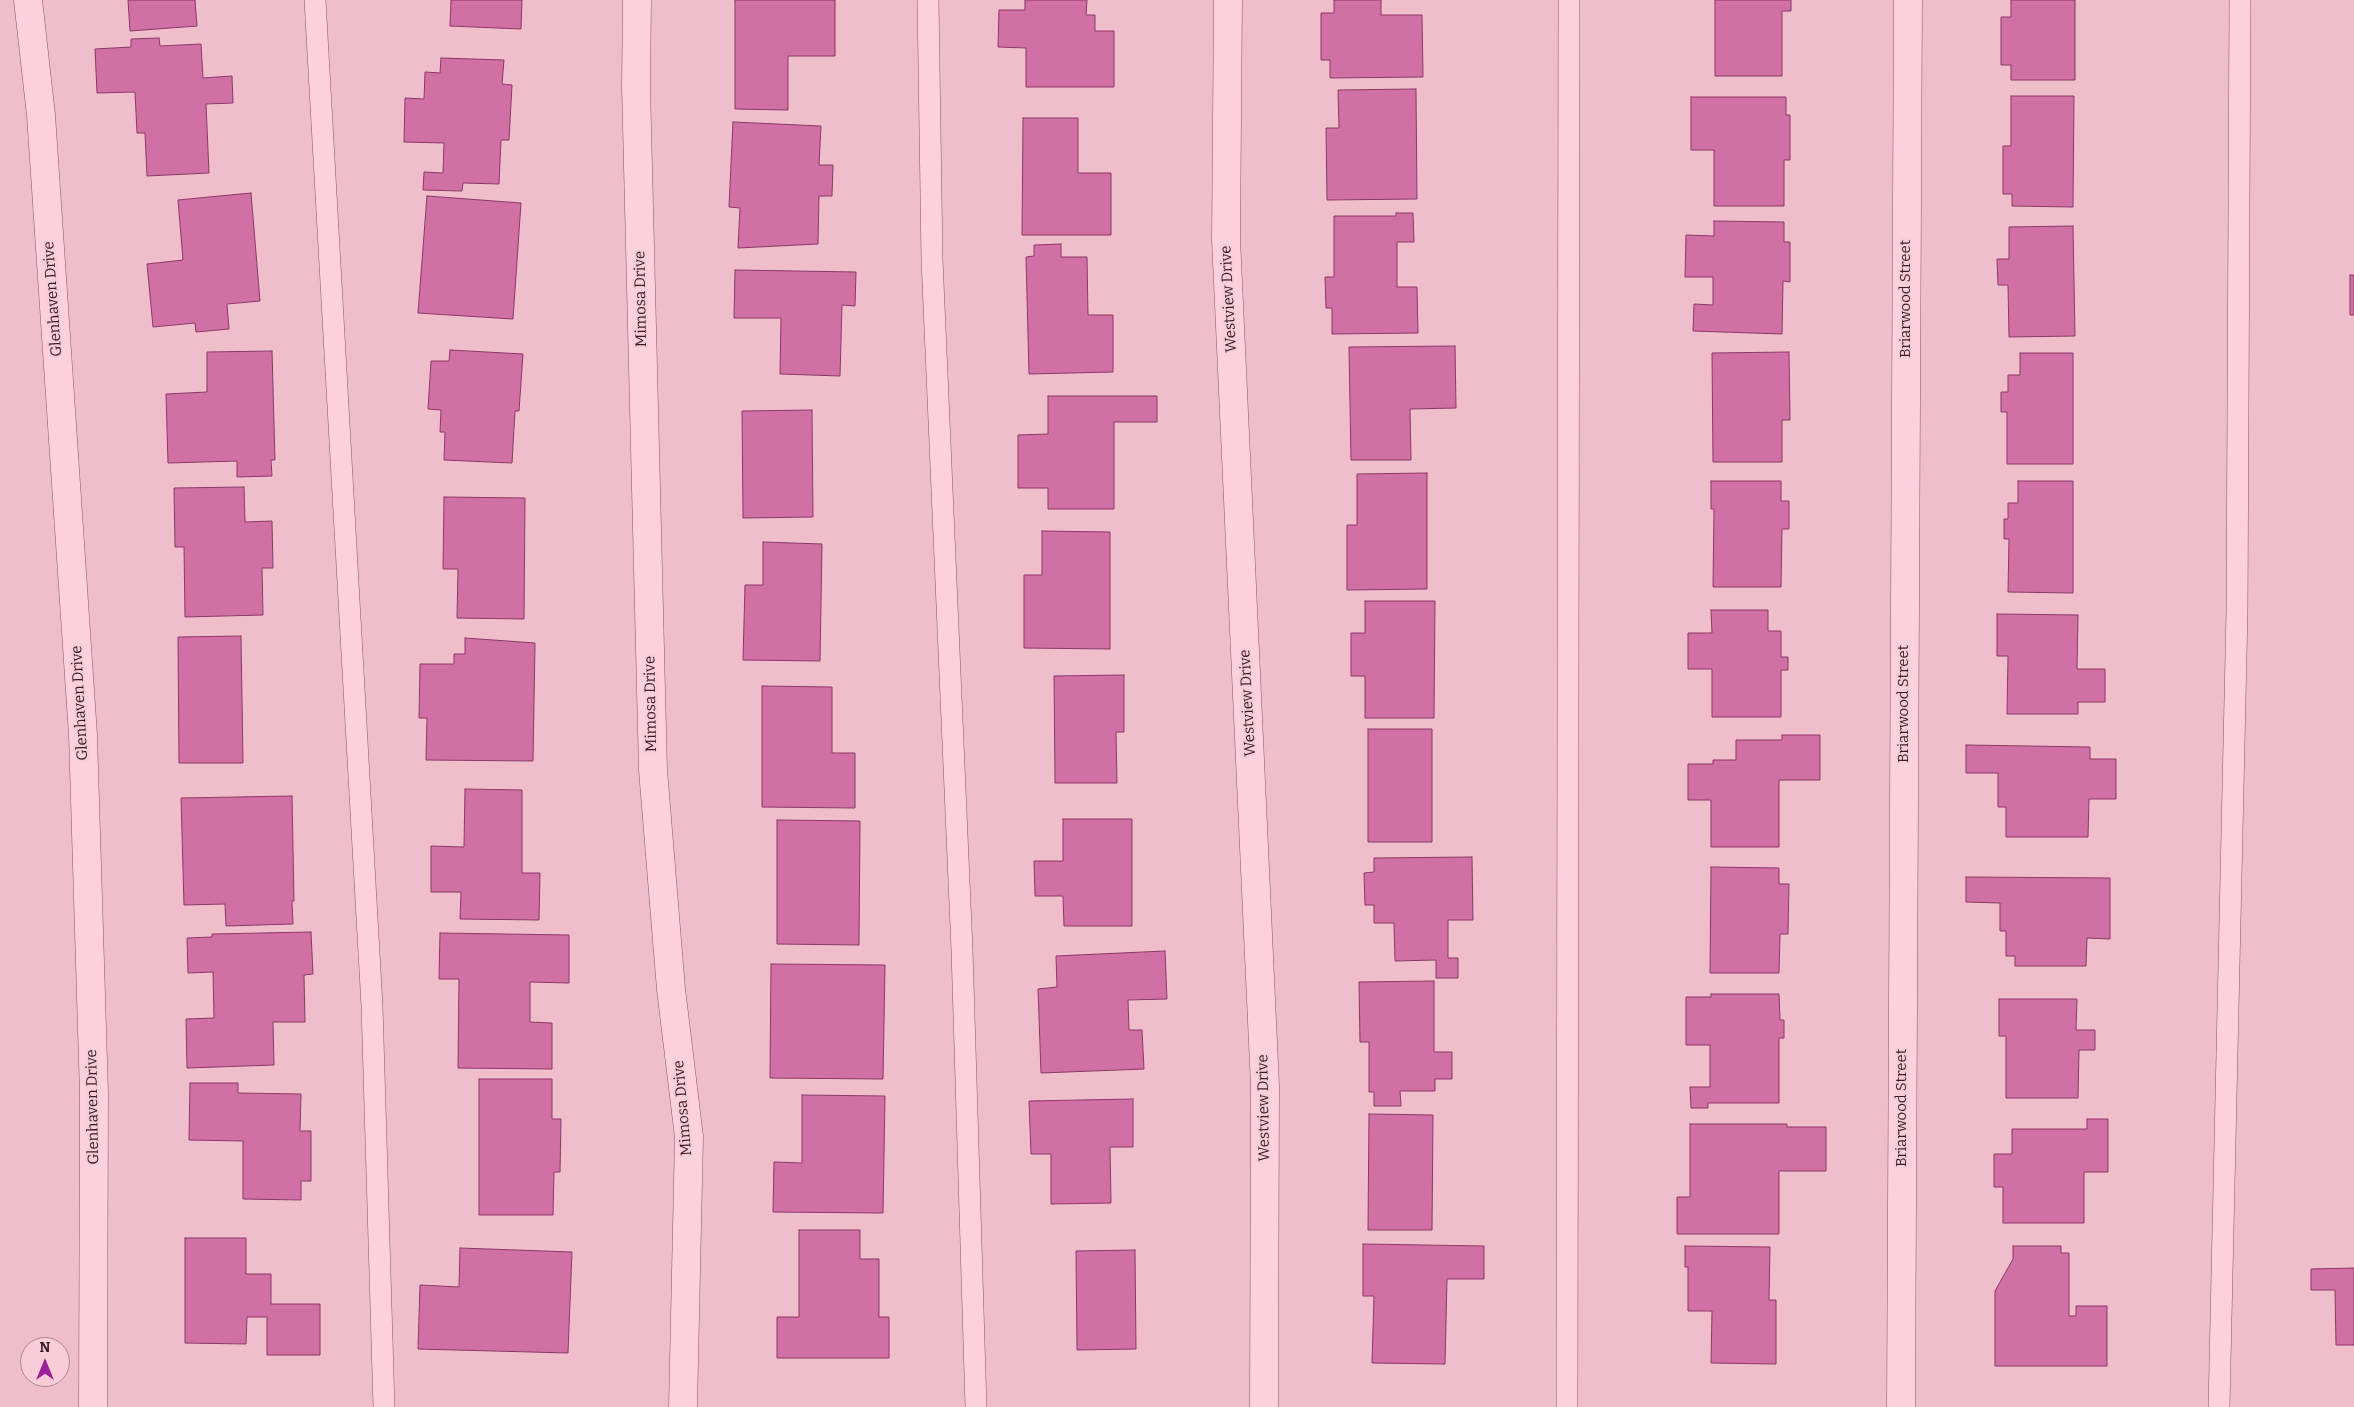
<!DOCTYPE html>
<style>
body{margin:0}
#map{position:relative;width:2354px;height:1407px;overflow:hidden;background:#f0bdca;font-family:Bitter,serif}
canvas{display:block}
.north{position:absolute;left:20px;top:1337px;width:50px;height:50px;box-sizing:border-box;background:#f7cdd8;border:1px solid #ab8692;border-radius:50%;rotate:0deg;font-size:14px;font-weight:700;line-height:20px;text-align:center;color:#381b29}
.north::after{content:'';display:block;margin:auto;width:18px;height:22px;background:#9c2199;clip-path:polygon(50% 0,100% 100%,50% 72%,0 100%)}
</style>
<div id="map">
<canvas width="2354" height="1407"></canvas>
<div class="north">N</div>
</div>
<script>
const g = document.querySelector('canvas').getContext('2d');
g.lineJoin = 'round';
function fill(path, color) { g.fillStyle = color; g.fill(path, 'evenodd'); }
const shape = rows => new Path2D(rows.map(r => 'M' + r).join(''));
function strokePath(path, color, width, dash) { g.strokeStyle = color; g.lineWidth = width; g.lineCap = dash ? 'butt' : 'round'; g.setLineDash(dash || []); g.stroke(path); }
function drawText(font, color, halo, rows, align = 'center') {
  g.font = font + ' Bitter,serif'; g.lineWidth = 4.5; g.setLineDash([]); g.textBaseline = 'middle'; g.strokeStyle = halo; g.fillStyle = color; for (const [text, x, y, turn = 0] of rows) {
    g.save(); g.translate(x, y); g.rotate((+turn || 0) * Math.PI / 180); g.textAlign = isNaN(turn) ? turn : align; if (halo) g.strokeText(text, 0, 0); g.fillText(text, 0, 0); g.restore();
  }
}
const building = shape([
 [128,0,195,0,197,26,130,31,128,0],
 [451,0,522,0,521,29,450,26,451,0],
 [735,0,835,0,835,56,788,56,788,110,735,109,735,0],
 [1025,0,1087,0,1086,15,1095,15,1095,31,1114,31,1114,87,1026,87,1026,48,998,47,999,10,1025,10,1025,0],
 [1334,0,1381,0,1381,15,1422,15,1423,77,1330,78,1330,60,1321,60,1321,13,1334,13,1334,0],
 [1715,0,1791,0,1791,11,1782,11,1782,76,1715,76,1715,0],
 [2011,0,2075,0,2075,80,2011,80,2011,65,2001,65,2001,17,2011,17,2011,0],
 [159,38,160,46,201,44,203,78,232,76,233,103,206,104,209,173,147,176,145,133,137,133,135,92,97,93,95,49,131,47,131,39,159,38],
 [441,58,504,60,502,84,512,85,509,140,501,140,499,184,463,183,462,191,423,190,424,172,443,173,444,143,404,142,405,98,424,99,425,72,440,73,441,58],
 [1416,89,1417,199,1327,200,1326,128,1339,128,1338,90,1416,89],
 [2011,96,2074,96,2073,207,2012,206,2012,194,2003,194,2003,146,2011,146,2011,96],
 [1691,97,1786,97,1786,115,1790,115,1790,160,1784,160,1784,206,1714,206,1714,150,1691,150,1691,97],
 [1023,118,1078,118,1078,173,1111,173,1111,235,1022,235,1023,118],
 [733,122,821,126,819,165,833,165,832,196,819,196,818,244,738,248,740,208,729,207,733,122],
 [251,193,260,301,227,304,229,329,196,332,195,323,153,327,147,264,183,260,178,200,251,193],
 [427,196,521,203,513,319,418,313,427,196],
 [1396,213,1413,213,1414,242,1397,242,1397,287,1417,287,1418,333,1332,334,1332,308,1326,308,1325,277,1334,277,1334,216,1396,216,1396,213],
 [1714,221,1784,222,1784,242,1790,242,1790,282,1783,281,1782,334,1693,331,1694,304,1713,305,1713,277,1685,277,1686,235,1714,236,1714,221],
 [2073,226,2075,336,2009,337,2008,285,1998,285,1997,259,2009,259,2009,227,2073,226],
 [1061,244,1061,257,1087,257,1088,315,1113,315,1113,372,1029,374,1026,257,1034,256,1034,245,1061,244],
 [735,270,856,272,855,306,842,305,840,376,780,374,781,318,734,318,735,270],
 [2350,275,2354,275,2354,315,2350,315,2350,275],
 [1455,346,1456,408,1410,409,1411,460,1351,460,1349,347,1455,346],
 [450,350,523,354,519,411,515,411,512,463,444,460,445,432,440,432,441,410,428,409,431,361,449,361,450,350],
 [272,351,275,460,271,460,272,476,237,477,237,461,168,463,166,394,207,392,207,352,272,351],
 [1789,352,1790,420,1782,420,1782,462,1713,462,1712,353,1789,352],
 [2020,353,2073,353,2073,464,2007,464,2007,412,2001,412,2001,392,2008,392,2008,375,2020,375,2020,353],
 [1048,396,1157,396,1157,422,1114,422,1114,509,1048,509,1048,488,1018,488,1018,435,1048,434,1048,396],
 [812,410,813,517,743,518,742,411,812,410],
 [1427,473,1427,589,1347,590,1347,525,1357,525,1357,474,1427,473],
 [1711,481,1781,481,1781,501,1789,501,1789,529,1782,529,1781,587,1713,587,1714,509,1711,509,1711,481],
 [2018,481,2073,481,2073,593,2008,592,2009,539,2004,539,2004,519,2008,519,2008,503,2018,503,2018,481],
 [244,487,245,522,272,521,273,568,262,568,263,615,185,617,184,547,175,547,174,488,244,487],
 [444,497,525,498,524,619,457,618,458,569,443,569,444,497],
 [1042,531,1110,532,1110,649,1024,648,1024,575,1042,575,1042,531],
 [763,542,822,544,820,661,743,660,745,585,763,585,763,542],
 [1365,601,1435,601,1434,718,1365,718,1365,676,1351,676,1351,633,1365,633,1365,601],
 [1711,610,1768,610,1768,631,1781,631,1781,657,1788,657,1788,670,1781,670,1781,717,1712,717,1712,669,1688,669,1688,633,1712,633,1711,610],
 [1997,614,2078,615,2077,669,2105,669,2105,702,2078,702,2078,714,2007,714,2008,656,1997,656,1997,614],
 [241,636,243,763,179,763,178,637,241,636],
 [465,638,535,643,533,761,426,760,427,718,419,718,420,664,454,664,454,654,465,654,465,638],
 [1124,675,1124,732,1116,732,1117,783,1055,783,1054,676,1124,675],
 [762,686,832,687,832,753,855,753,855,808,762,807,762,686],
 [1368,729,1432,729,1432,842,1368,842,1368,729],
 [1782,735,1820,735,1820,780,1779,780,1779,847,1711,847,1711,800,1688,800,1688,764,1713,764,1713,760,1736,760,1736,740,1782,740,1782,735],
 [1966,745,2090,747,2090,759,2116,759,2116,799,2089,799,2088,837,2006,837,2006,807,1998,807,1998,773,1966,773,1966,745],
 [465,789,522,790,522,873,540,873,539,920,460,919,461,892,431,892,431,846,464,847,465,789],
 [292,796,294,901,292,901,293,924,226,926,225,904,184,905,181,798,292,796],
 [1063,819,1132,819,1132,926,1064,926,1063,896,1035,896,1034,861,1063,861,1063,819],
 [777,820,860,821,859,945,777,944,777,820],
 [1472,857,1473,920,1448,920,1448,958,1458,958,1458,978,1436,978,1436,960,1395,961,1394,923,1374,923,1374,905,1365,905,1364,873,1374,872,1374,858,1472,857],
 [1711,867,1779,868,1779,884,1789,884,1788,934,1780,934,1779,973,1710,973,1711,867],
 [1966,877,2110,878,2110,939,2087,938,2086,966,2015,966,2015,956,2006,956,2006,931,2000,931,2000,903,1966,902,1966,877],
 [311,932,313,974,304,975,305,1022,273,1022,274,1065,187,1068,186,1019,214,1018,213,972,188,973,187,938,212,937,212,934,311,932],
 [440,933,569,935,569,983,530,982,530,1022,552,1023,552,1069,458,1068,459,979,439,979,440,933],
 [1165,951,1167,999,1128,1000,1129,1030,1142,1030,1144,1069,1041,1073,1038,989,1057,987,1056,956,1165,951],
 [771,964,885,965,883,1079,770,1078,771,964],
 [1434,981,1434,1052,1452,1052,1452,1079,1435,1079,1435,1091,1400,1091,1401,1106,1374,1106,1374,1092,1369,1092,1369,1042,1360,1042,1359,982,1434,981],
 [1711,994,1779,994,1780,1020,1784,1020,1784,1038,1779,1038,1779,1103,1708,1103,1708,1108,1691,1108,1690,1087,1710,1087,1710,1045,1686,1045,1686,997,1711,997,1711,994],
 [1999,999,2077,999,2076,1030,2095,1030,2095,1050,2079,1050,2078,1098,2006,1098,2006,1036,1999,1036,1999,999],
 [479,1079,552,1079,552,1119,561,1119,560,1172,554,1172,553,1215,479,1215,479,1079],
 [190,1083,238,1083,238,1093,301,1094,300,1131,311,1131,311,1181,301,1181,301,1200,243,1199,243,1141,189,1140,190,1083],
 [802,1095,885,1096,883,1213,773,1212,774,1162,802,1163,802,1095],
 [1133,1099,1133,1147,1110,1147,1111,1203,1051,1204,1051,1154,1031,1154,1029,1101,1133,1099],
 [1369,1114,1433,1115,1432,1230,1368,1230,1369,1114],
 [2087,1119,2108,1119,2108,1172,2084,1172,2084,1223,2003,1223,2003,1187,1994,1187,1994,1154,2012,1154,2012,1129,2087,1129,2087,1119],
 [1690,1124,1787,1124,1787,1127,1826,1127,1826,1171,1779,1171,1779,1234,1677,1234,1677,1197,1690,1197,1690,1124],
 [799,1230,860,1230,860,1259,879,1259,879,1317,889,1317,889,1358,777,1358,777,1317,799,1317,799,1230],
 [185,1238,246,1238,246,1274,271,1274,271,1304,320,1304,320,1355,267,1355,267,1317,247,1317,246,1344,185,1343,185,1238],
 [1363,1244,1484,1246,1484,1279,1447,1279,1445,1364,1372,1363,1374,1296,1363,1296,1363,1244],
 [1685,1246,1770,1247,1769,1300,1776,1300,1776,1364,1711,1363,1712,1311,1688,1311,1688,1267,1685,1267,1685,1246],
 [2013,1246,2061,1246,2061,1253,2069,1253,2069,1316,2076,1316,2076,1306,2107,1306,2107,1366,1995,1366,1995,1291,2013,1259,2013,1246],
 [460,1248,572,1252,568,1353,418,1349,420,1285,459,1287,460,1248],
 [1135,1250,1136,1349,1077,1350,1076,1251,1135,1250],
 [2354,1268,2354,1345,2336,1345,2335,1290,2311,1290,2311,1269,2354,1268]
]);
const service = shape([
 [315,0,372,1006,384,1407],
 [928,0,932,259,962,950,976,1407],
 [1567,1407,1569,0],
 [2219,1407,2237,611,2240,0]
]);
const minor = shape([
 [28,0,41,115,83,735,94,1094,93,1407],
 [637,0,636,86,653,770,671,989,689,1137,683,1407],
 [1228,0,1226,239,1265,1086,1264,1407],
 [1901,1407,1908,0]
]);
const streetNames = [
 ["Glenhaven Drive",53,299,-94],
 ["Mimosa Drive",641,299,-91],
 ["Westview Drive",1229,299,-93],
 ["Briarwood Street",1906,299,-90],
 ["Glenhaven Drive",80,703,-93],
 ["Westview Drive",1248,703,-93],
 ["Mimosa Drive",651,704,-91],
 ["Briarwood Street",1904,704,-90],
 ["Glenhaven Drive",93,1107,-91],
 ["Mimosa Drive",683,1108,-95],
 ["Westview Drive",1264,1108,-91],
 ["Briarwood Street",1902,1108,-90]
];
fill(building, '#d170a5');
strokePath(building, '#8a3967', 1);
strokePath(service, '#89556c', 22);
strokePath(minor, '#89556c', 29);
strokePath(service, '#fbd1dc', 21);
strokePath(minor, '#fbd1dc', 28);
drawText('15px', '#381b29', '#f7cdd8', streetNames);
</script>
